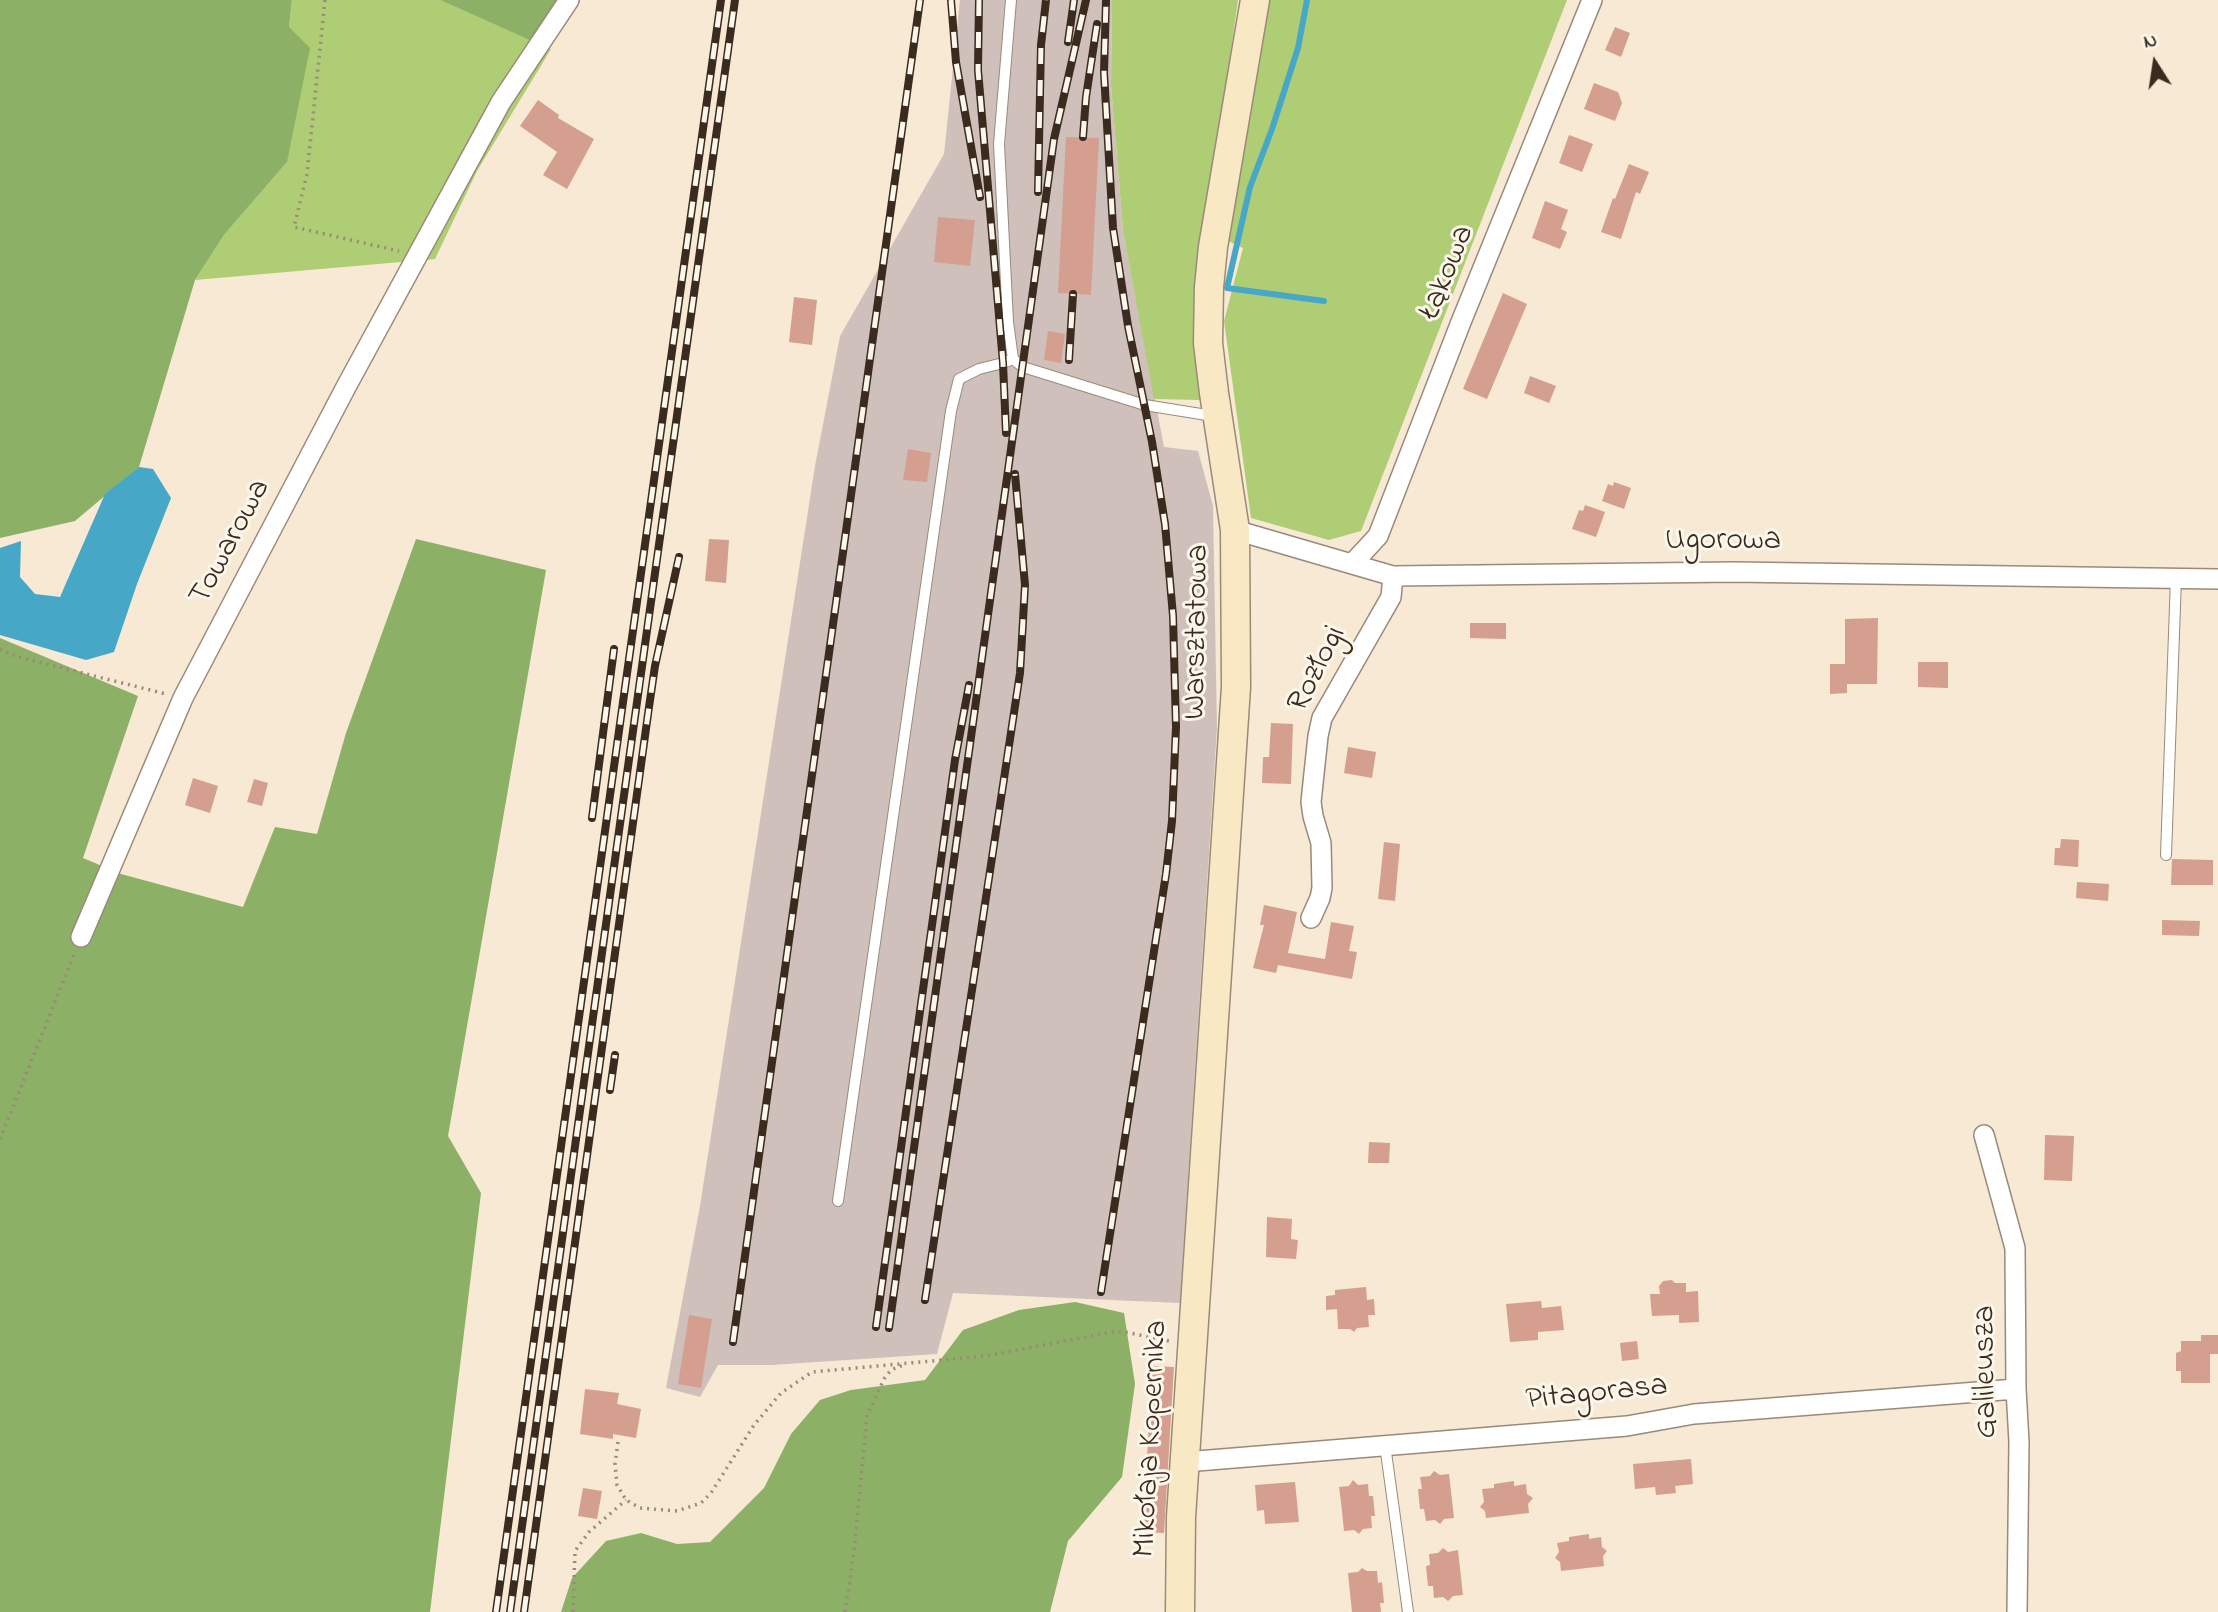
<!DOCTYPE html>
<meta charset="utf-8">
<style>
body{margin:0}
#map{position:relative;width:2218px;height:1612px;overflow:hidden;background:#f7e9d4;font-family:"Indie Flower",sans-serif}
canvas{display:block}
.north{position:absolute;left:2120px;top:28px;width:70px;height:70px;-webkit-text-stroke:5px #fbf7ec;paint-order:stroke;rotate:348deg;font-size:19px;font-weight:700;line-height:28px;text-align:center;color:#3b2a1e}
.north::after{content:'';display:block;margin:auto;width:24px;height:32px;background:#3b2a1e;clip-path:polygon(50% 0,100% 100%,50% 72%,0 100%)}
</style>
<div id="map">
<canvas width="2218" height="1612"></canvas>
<div class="north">N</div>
</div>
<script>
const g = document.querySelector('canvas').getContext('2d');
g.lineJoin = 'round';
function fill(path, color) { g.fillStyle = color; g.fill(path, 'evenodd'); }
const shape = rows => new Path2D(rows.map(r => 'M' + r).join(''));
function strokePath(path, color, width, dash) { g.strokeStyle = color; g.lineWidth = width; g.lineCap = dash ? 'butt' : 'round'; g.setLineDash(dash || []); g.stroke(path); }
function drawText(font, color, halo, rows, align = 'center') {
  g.font = font + ' "Indie Flower",sans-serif'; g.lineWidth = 6; g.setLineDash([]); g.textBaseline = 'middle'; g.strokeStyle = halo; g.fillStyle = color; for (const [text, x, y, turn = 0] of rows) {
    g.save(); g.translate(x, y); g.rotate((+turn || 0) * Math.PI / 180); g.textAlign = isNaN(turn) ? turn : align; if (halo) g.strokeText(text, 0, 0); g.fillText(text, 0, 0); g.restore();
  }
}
const industrial = shape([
 [960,0,1112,0,1111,85,1123,230,1164,447,1198,451,1213,506,1217,728,1180,1303,953,1293,937,1354,772,1365,718,1365,700,1397,666,1388,700,1206,815,466,840,336,944,154]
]);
const green = shape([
 [292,0,440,0,551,49,477,171,435,259,195,280,224,235,287,162,289,27],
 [1112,0,1238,0,1214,174,1197,321,1200,400,1154,399,1123,230,1111,85],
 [1268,0,1567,0,1361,531,1329,540,1251,518,1224,321,1243,248,1226,240,1259,66]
]);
const forest = shape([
 [0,0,292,0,289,27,310,48,287,162,224,235,195,280,139,467,75,521,0,538],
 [440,0,559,0,532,41],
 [416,539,546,570,448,1136,481,1193,430,1612,0,1612,0,638,138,696,83,858,121,874,243,907,275,827,317,834,346,733],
 [1075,1302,1124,1313,1135,1384,1122,1477,1068,1541,1050,1612,561,1612,572,1578,606,1541,641,1533,677,1544,710,1542,764,1488,791,1434,820,1400,851,1390,925,1380,963,1330,1019,1310]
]);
const water = shape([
 [139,467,153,469,171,498,137,584,114,652,86,660,0,635,0,548,21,541,20,577,35,594,60,597,105,494]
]);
const stream = shape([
 [1307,0,1298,48,1272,129,1250,187,1227,288,1324,301]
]);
const building = shape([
 [1615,27,1630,33,1621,57,1605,50],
 [1594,83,1618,92,1622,103,1615,121,1584,109],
 [538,100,559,115,558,118,594,139,567,189,543,175,557,152,520,126],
 [1569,135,1593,144,1582,172,1559,163],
 [1066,137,1099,138,1091,295,1058,293],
 [1629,164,1649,172,1640,194,1636,192,1621,239,1601,232,1613,198,1615,199],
 [1545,201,1568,210,1561,229,1567,232,1560,249,1532,238],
 [938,217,975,220,970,266,934,262],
 [1503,293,1527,304,1487,399,1463,389],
 [794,297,817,300,812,345,789,342],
 [1048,331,1065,334,1061,363,1044,360],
 [1530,376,1556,386,1549,403,1524,393],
 [908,449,931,453,927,482,903,480],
 [1614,482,1631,488,1624,509,1602,501,1608,484,1613,486],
 [1585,505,1605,512,1596,537,1572,529,1579,510,1583,511],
 [709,539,729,540,726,583,705,581],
 [1878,618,1877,684,1847,684,1847,693,1830,694,1830,664,1845,664,1845,619],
 [1470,623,1506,623,1506,639,1470,638],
 [1918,662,1948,662,1948,688,1918,687],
 [1271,723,1293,724,1291,784,1262,783,1263,757,1269,757],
 [1348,747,1376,752,1372,778,1344,773],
 [193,778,218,786,210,813,185,805],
 [254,779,268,783,262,806,247,802],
 [2061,839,2079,840,2078,867,2054,865,2055,848,2060,848],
 [1384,842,1400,844,1395,901,1378,899],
 [2172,859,2213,860,2213,885,2171,885],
 [2077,882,2109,884,2108,901,2076,898],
 [1264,905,1297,912,1288,953,1325,959,1331,922,1354,926,1349,951,1357,952,1352,979,1278,965,1276,973,1253,968,1264,925,1260,925],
 [2162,920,2200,921,2199,936,2162,935],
 [2045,1135,2074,1136,2072,1181,2044,1180],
 [1369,1142,1390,1143,1389,1163,1368,1163],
 [1267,1217,1292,1219,1291,1239,1298,1240,1296,1259,1266,1257],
 [1672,1280,1675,1283,1686,1283,1686,1292,1698,1291,1699,1322,1679,1323,1679,1315,1652,1316,1650,1294,1660,1294,1659,1286,1663,1281],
 [1366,1287,1367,1300,1374,1299,1375,1315,1368,1315,1369,1327,1357,1328,1354,1332,1350,1329,1338,1329,1337,1309,1326,1310,1326,1296,1335,1295,1335,1290],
 [1541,1301,1542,1308,1561,1306,1564,1330,1538,1332,1538,1340,1510,1342,1506,1304],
 [689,1315,712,1319,701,1388,678,1384],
 [2201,1335,2218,1335,2218,1354,2210,1354,2210,1383,2181,1383,2181,1371,2176,1371,2176,1353,2181,1351,2181,1341,2201,1341],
 [1637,1341,1639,1359,1622,1361,1620,1343],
 [1152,1366,1174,1367,1164,1533,1143,1532],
 [585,1389,619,1393,617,1404,641,1409,636,1438,613,1434,613,1439,580,1434],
 [1691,1459,1693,1484,1675,1486,1676,1493,1656,1495,1655,1487,1635,1489,1633,1464],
 [1434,1471,1440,1475,1449,1474,1454,1518,1444,1519,1440,1524,1435,1520,1426,1521,1424,1509,1420,1509,1418,1489,1422,1489,1420,1477,1430,1476],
 [1353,1480,1358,1485,1368,1484,1369,1496,1373,1496,1375,1516,1371,1516,1372,1528,1363,1529,1359,1534,1354,1530,1344,1531,1341,1502,1339,1487,1349,1486],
 [1514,1481,1514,1486,1526,1484,1527,1494,1533,1498,1528,1504,1529,1513,1486,1518,1485,1511,1480,1507,1484,1502,1482,1489,1494,1488,1494,1484],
 [1295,1482,1299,1522,1265,1524,1264,1510,1257,1511,1255,1485],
 [583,1488,602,1491,597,1519,578,1516],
 [1589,1534,1589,1539,1601,1537,1602,1547,1607,1551,1603,1556,1604,1566,1561,1571,1560,1562,1555,1558,1559,1552,1557,1543,1569,1541,1569,1537],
 [1443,1548,1448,1552,1458,1550,1463,1595,1453,1596,1448,1601,1443,1597,1434,1598,1433,1586,1428,1586,1426,1566,1430,1565,1429,1554,1438,1553],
 [1362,1568,1367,1571,1377,1571,1378,1583,1382,1582,1384,1603,1380,1603,1381,1612,1352,1612,1348,1573,1358,1572]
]);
const path = shape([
 [325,0,307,174,294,227,399,251],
 [0,649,15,656,166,694],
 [0,1139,75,952],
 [618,1442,615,1464,617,1485,626,1500,640,1508,677,1511,701,1503,711,1493,754,1425,781,1393,812,1372,986,1356,1112,1332,1125,1332,1169,1341],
 [573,1612,575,1551,589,1532,626,1500],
 [845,1612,854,1552,867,1416,884,1379,891,1370,903,1365]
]);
const lane = shape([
 [1011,0,999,144,1008,322,1013,359,1023,367,1145,405,1213,416],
 [2166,855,2176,578],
 [838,1201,951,411,959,379,979,369,1003,363,1013,359],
 [1385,1445,1408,1612]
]);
const street = shape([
 [1235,530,1393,576,1734,572,2218,579],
 [1353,563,1378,536,1461,322,1592,0],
 [1311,918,1320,898,1322,888,1321,843,1313,816,1311,802,1318,736,1322,718,1391,597,1393,576],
 [81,937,183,698,346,387,501,102,569,0],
 [1984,1135,2015,1248,2016,1389,2019,1442,2017,1612],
 [1185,1462,1627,1426,1694,1414,2016,1389]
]);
const secondary = shape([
 [1180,1612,1181,1517,1236,687,1235,530,1214,393,1208,343,1209,287,1213,247,1255,0]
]);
const rail = shape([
 [951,0,956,62,980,197],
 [979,0,978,70,1003,363,1006,433],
 [1068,42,1074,0],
 [1083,137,1086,97,1097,24],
 [1038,192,1041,45,1046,0],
 [1069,360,1073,294],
 [592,818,614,649],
 [610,1090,615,1055],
 [1101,1292,1166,874,1172,821,1176,727,1173,616,1165,524,1152,442,1128,326,1113,228,1104,73,1106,0],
 [925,1300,1020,673,1025,585,1015,474],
 [876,1327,955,760,969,685],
 [889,1328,1054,139,1086,0],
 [733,1342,920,0],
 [496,1612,721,0],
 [510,1612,735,0],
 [524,1612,649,707,655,666,679,557]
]);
const streetNames = [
 ["Łąkowa",1449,273,-68],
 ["Towarowa",232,543,-62],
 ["Ugorowa",1723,543],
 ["Warsztatowa",1199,632,-89],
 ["Rozłogi",1319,670,-63],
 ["Galileusza",1988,1372,-91],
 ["Pitagorasa",1597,1395,-6],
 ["Mikołaja Kopernika",1153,1439,-87]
];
fill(industrial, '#cfc0bb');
fill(green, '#afcd74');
fill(forest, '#8bb066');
fill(water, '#47a7c6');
strokePath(stream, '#47a7c6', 6);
fill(building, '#d49f8e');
strokePath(lane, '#998a79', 12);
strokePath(street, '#998a79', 22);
strokePath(secondary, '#998a79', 31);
strokePath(path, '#998a79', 3.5, [2, 5]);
strokePath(lane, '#fff', 10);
strokePath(street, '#fff', 19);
strokePath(secondary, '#f8e8c3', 28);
strokePath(rail, '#3b2a1e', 8);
strokePath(rail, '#fbf7ec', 5, [16]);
drawText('32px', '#3b2a1e', '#fbf7ec', streetNames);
</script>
